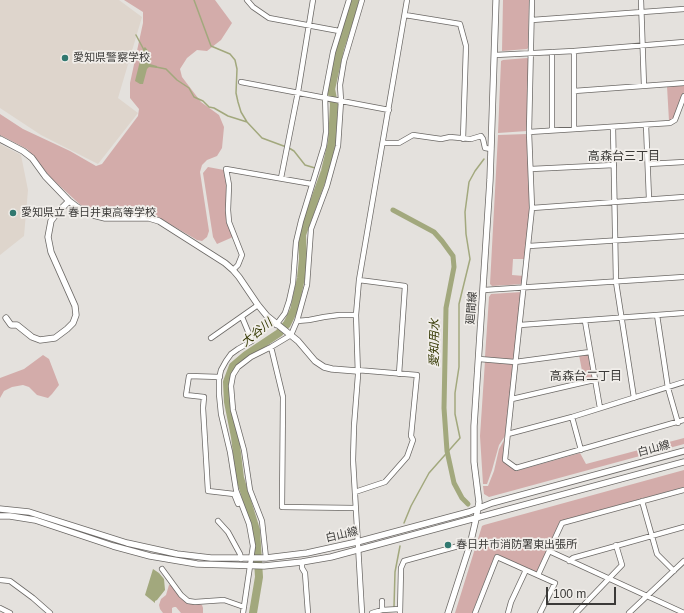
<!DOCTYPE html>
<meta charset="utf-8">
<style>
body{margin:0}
#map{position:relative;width:684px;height:613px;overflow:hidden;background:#e4e1dd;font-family:Arial,sans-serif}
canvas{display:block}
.scale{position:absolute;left:546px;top:587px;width:70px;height:18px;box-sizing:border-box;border:2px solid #3b3a38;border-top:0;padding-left:5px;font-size:12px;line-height:14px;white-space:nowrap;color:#3b3a38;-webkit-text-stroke:3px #f1eeea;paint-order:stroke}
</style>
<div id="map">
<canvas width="684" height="613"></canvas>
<div class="scale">100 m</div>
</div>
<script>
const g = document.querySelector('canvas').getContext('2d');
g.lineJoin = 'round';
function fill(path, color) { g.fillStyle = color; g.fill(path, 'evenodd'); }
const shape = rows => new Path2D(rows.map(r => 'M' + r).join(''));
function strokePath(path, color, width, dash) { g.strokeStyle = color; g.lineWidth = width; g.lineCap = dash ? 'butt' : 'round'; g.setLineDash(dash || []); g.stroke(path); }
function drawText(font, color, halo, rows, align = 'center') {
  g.font = font + ' Arial,"Noto Sans JP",sans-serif'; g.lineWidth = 3.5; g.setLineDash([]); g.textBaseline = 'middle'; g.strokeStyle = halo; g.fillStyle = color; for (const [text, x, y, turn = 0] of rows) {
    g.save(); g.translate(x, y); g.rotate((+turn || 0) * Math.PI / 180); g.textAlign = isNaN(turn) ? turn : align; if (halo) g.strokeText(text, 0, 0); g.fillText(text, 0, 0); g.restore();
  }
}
const built = shape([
 [0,0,119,0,142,17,118,98,138,113,98,164,41,135,0,108],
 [0,144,21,155,28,190,24,236,0,255]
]);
const green = shape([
 [124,0,215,0,232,23,221,40,207,51,197,50,187,58,180,69,182,77,201,102,219,115,224,127,222,148,217,156,207,160,202,165,200,172,209,231,207,237,202,241,197,240,158,217,145,215,107,215,86,210,51,178,27,149,0,135,0,114,23,129,70,151,96,166,102,164,138,116,139,109,130,98,130,83,143,23,143,12],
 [503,0,529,0,528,48,527,49,502,51],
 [527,58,529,59,527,131,498,133,501,61,503,60],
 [684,85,684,92,673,120,669,121,667,86],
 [527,134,530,209,525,259,513,259,512,275,524,276,523,284,492,286,490,284,498,135],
 [208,167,224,170,227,185,233,237,217,244,213,237,203,173],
 [522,292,514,358,512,360,485,357,489,297,491,294],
 [587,354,589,356,592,377,591,379,584,381,579,355],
 [43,355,49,359,59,385,52,394,48,398,37,395,29,387,23,385,12,387,4,391,0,398,0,378,24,369],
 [485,361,512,364,513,366,505,436,499,445,492,470,487,484,483,484,480,436],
 [684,438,684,444,489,497,484,494,483,486,488,486,494,471,499,449,504,440,503,461,516,471,580,453,586,464],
 [684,470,684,487,560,521,537,571,536,572,497,554,495,555,472,613,455,613,482,526,484,525],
 [169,585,172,585,180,595,202,605,203,608,203,613,181,613,176,607,174,607,172,608,172,613,163,613,160,609,159,605,161,599,166,595]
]);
const water = shape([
 [145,47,151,54,150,64,157,66,157,68,149,67,147,69,143,84,140,84,135,81,143,49],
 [153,569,159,573,164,579,165,590,157,600,155,601,155,603,145,595]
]);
const stream = shape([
 [194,0,211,46,230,54,235,60,237,69,236,93,238,102,241,112,247,122,262,138,289,148,294,151,305,165,315,168],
 [136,35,144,50],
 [156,67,166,69,177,80,189,88,194,97,203,101,209,107,214,108,228,116,247,122],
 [404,523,411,506,429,473,460,438,455,414,455,393,459,367,459,304,470,259,466,234,465,212,469,182,475,171,484,159],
 [394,607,395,572,400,546]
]);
const canal = shape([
 [393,210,434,232,442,241,453,256,454,267,446,308,444,408,447,451,454,483,462,498,468,504]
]);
const river = shape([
 [253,613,259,577,256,530,240,478,235,437,228,402,227,382,233,366,246,355,279,333,287,324,294,310,301,278,303,259,302,235,325,171,332,142,334,104,331,89,340,49,351,15,355,0]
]);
const minor = shape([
 [247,0,253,7,269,18,339,31],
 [532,0,529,132,532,208,505,460,516,468,684,420],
 [641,0,644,86],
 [405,15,460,24,466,46,463,139],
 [532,20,684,9],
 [495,55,574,51,684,42],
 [241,82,389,110],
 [574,91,684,83],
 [646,125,649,199],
 [613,127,616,282,634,398],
 [574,129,574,51],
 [552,130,552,52],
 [529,132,670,123,675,120,684,96],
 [383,143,399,143,413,135,441,139,450,137,471,139,481,136,483,139,485,148,491,149],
 [648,164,684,162],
 [531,169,614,165],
 [281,178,298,92,313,0],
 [532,208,684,197],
 [529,246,684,236],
 [233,270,238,265,242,255,229,222,228,210,229,185,226,169,312,184],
 [359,280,405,286,399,374],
 [484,290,684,277],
 [657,315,668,388,678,423],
 [242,317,252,341,238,349,231,354,226,361,221,370,219,379,219,394,221,414,230,452,236,490,249,524,253,546,243,613],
 [297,321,309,320,324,317,339,315,356,315],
 [585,321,600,408],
 [276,325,285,313,289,301,293,283,296,242,301,221,324,146,326,132,325,94,333,52,349,0],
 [520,325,684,313],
 [211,338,258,305],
 [271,347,283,397,282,507,355,508],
 [479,359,515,362,590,352],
 [220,377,189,376,186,395,204,397,203,408,208,491,234,494,238,504],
 [512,399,594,380],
 [572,417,581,450],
 [508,434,572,417,684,382],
 [355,492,385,482,407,457,413,440,411,436,417,375,357,370],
 [642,501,657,554,674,571],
 [218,521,228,532,240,554,241,559],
 [549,551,684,613],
 [266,558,262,521,250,490,244,450,233,410,231,386,233,375,238,367,251,357,271,347,291,335,297,321,307,285,311,229,327,186,338,146,341,101,340,85,344,61,362,0],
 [569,561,573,558,684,527],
 [302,562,302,568,305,573,308,613],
 [162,569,181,595,188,601,195,602,224,600,244,607],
 [538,575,562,523,684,490],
 [0,580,10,581,33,598,50,613],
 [382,601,382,610],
 [0,608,10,613],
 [362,613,353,460,354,426,358,375,356,315,359,280,407,0],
 [372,613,382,610,400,609],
 [400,613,401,568,404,561,462,545,470,545],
 [475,613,497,557,555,583,540,613],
 [508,613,511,602,526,570],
 [576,613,622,565,616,545],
 [629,613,684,561]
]);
const tertiary = shape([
 [0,139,23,151,32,158,45,176,69,201,77,207,89,214,105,218,149,218,159,221,225,263,233,270,239,277,258,305,267,316,298,341,315,361,324,367,332,369,357,371],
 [6,318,11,325,17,325,32,337,40,340,55,338,67,329,73,323,76,315,75,306,51,252,48,237,51,221,57,213,69,201],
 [0,509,29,512,127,543,177,554,211,558,266,558,307,553,357,542,469,512,492,503,684,451],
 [0,516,10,516,35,520,113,546,150,556,197,564,264,566,302,562,331,557,684,462],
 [448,613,470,545,476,519,479,502,474,462,474,426,490,180,496,0]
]);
const markers = [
 [65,58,4,"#31786f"],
 [13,213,4,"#31786f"],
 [448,545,4,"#31786f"]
];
const poiNames = [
 ["愛知県警察学校",73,58],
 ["愛知県立 春日井東高等学校",21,213],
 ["春日井市消防署東出張所",456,545]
];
const streetNames = [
 ["廻間線",472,308,-86],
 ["白山線",654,449,-15],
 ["白山線",342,535,-13]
];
const neighbourhoodNames = [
 ["高森台三丁目",624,157],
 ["高森台二丁目",586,377]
];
const waterNames = [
 ["大谷川",257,333,-39],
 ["愛知用水",435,343,-89]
];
fill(built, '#ded5cc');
fill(green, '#d3acaa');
fill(water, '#a2a87d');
strokePath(stream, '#a2a87d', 1.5);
strokePath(canal, '#a2a87d', 5);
strokePath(river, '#a2a87d', 8);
strokePath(minor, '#6c6966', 6);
strokePath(tertiary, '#6c6966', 7);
strokePath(minor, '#fff', 4.5);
strokePath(tertiary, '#fff', 5.5);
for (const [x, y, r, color] of markers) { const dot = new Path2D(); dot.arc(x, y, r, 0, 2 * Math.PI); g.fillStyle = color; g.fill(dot); strokePath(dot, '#f1eeea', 1.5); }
drawText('11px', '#3b3a38', '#f1eeea', poiNames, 'left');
drawText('11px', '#3b3a38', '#f1eeea', streetNames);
drawText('12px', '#3b3a38', '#f1eeea', neighbourhoodNames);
drawText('italic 12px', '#353903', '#f1eeea', waterNames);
</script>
